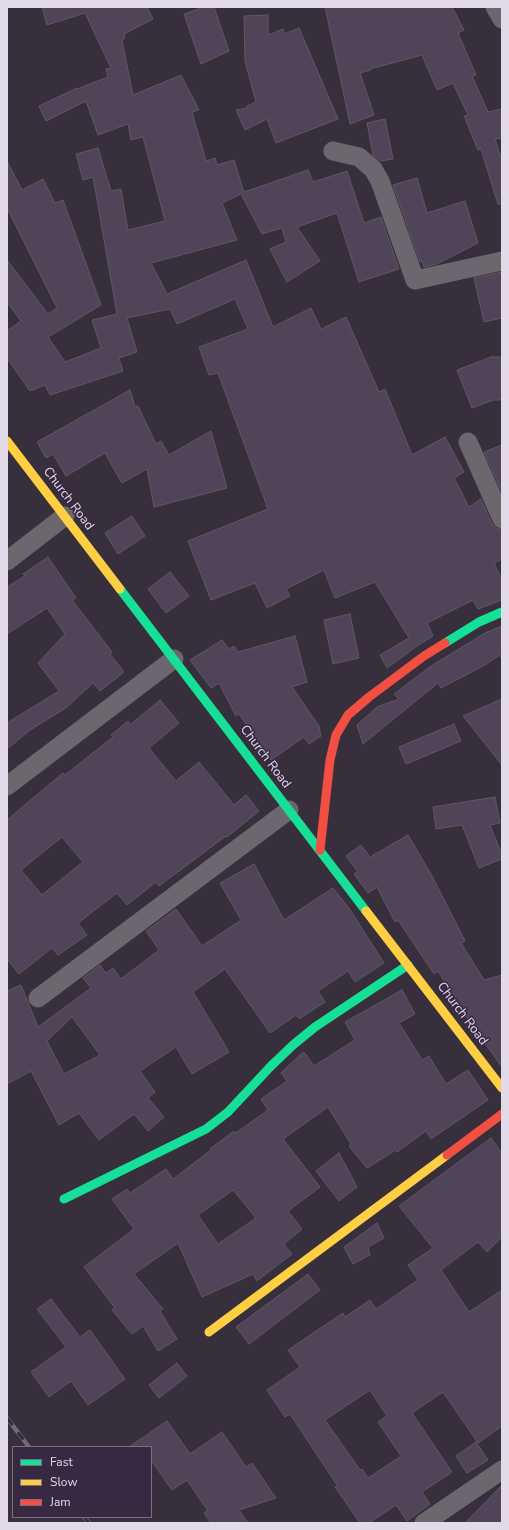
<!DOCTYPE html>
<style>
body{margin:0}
#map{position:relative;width:509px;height:1530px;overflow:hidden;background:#372f3c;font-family:"Nunito Sans",sans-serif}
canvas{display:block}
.frame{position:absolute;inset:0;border:8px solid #e2d9e9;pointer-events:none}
.legend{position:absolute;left:12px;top:1446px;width:140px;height:72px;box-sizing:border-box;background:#382942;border:1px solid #7c6f85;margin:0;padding:5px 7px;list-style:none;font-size:12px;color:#e2d9e9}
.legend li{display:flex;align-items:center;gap:8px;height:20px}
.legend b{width:20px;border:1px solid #7c6f85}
</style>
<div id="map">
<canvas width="509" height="1530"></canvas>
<div class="frame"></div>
<ul class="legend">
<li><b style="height:5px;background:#16e098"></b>Fast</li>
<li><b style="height:5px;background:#ffcf43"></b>Slow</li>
<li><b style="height:5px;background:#f24e42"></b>Jam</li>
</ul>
</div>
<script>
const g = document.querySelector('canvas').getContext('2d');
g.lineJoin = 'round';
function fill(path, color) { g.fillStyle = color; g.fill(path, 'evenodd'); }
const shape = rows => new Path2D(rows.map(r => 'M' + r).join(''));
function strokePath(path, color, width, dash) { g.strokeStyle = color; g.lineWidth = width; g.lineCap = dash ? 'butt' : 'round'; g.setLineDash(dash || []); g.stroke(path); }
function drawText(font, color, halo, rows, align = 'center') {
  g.font = font + ' "Nunito Sans",sans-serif'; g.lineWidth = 3; g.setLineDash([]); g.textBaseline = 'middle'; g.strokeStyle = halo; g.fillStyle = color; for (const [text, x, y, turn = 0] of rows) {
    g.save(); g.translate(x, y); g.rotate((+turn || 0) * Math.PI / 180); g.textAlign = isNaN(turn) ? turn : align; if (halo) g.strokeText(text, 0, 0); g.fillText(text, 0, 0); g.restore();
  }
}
const building = shape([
 [42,7,147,7,153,19,124,34,125,38,122,40,133,95,181,75,199,110,192,112,206,161,215,158,217,165,234,160,244,192,308,170,313,182,347,171,364,223,381,217,399,269,359,282,337,213,297,227,320,261,287,282,270,249,286,242,282,228,262,234,241,194,222,203,237,240,151,263,167,294,246,260,273,327,311,308,321,329,346,317,379,392,385,389,412,455,445,437,464,472,454,478,469,507,481,499,492,524,496,528,502,530,502,559,494,563,502,580,502,600,478,609,473,600,427,623,433,636,417,646,387,668,380,655,409,638,375,582,335,598,324,570,286,589,290,596,267,608,255,583,211,600,188,541,268,509,218,373,209,375,199,347,248,329,235,299,177,324,170,309,127,318,137,352,119,358,123,371,50,395,45,385,30,391,7,358,7,331,21,321,7,302,7,260,48,314,57,308,7,208,7,161,22,190,43,179,55,203,63,200,101,305,48,337,65,362,101,348,92,320,117,314,93,177,83,180,76,154,98,148,111,191,121,189,128,230,165,221,143,137,131,140,128,124,98,135,86,101,46,121,39,106,77,88,77,89,108,77,106,69,111,68,85,13,47,25,42,7],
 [204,7,214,7,229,51,201,64,184,14,204,7],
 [325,7,452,7,464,30,458,33,476,75,472,76,488,112,502,109,502,138,495,139,502,161,502,204,498,204,481,149,478,150,464,116,468,115,453,83,437,90,422,55,370,69,371,70,360,73,374,115,350,124,325,7],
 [268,15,268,35,283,29,284,34,299,28,338,119,276,143,267,119,245,130,236,110,247,108,247,106,256,102,245,61,244,16,268,15],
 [385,119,393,159,381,161,373,155,367,123,385,119],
 [417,178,427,213,465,201,478,243,437,264,424,267,422,261,420,262,393,185,417,178],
 [502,272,502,318,484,322,474,278,502,272],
 [491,357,502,357,502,400,493,400,472,408,457,370,491,357],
 [130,390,135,407,138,406,156,444,161,441,169,455,211,431,227,488,154,507,147,469,122,483,105,453,66,476,53,454,46,458,37,442,130,390],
 [502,445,502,492,484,452,502,445],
 [132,516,145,536,118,554,105,533,132,516],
 [48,557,76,598,72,600,112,652,110,654,124,672,100,691,93,683,66,708,30,730,7,749,7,723,59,691,38,663,65,634,47,608,7,634,7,587,25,576,23,574,48,557],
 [170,572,189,596,166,613,148,589,170,572],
 [350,614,359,658,333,664,324,620,350,614],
 [502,626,502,660,500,655,485,665,441,688,438,683,363,744,357,725,377,707,399,699,394,694,431,666,485,633,502,626],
 [295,636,307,682,292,687,319,726,321,736,309,744,304,737,271,760,239,714,236,716,219,683,211,688,190,660,222,640,229,649,234,646,238,652,295,636],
 [502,699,502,765,463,716,502,699],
 [160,700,179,723,149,748,176,781,199,762,234,805,246,795,259,811,227,837,226,836,159,886,156,882,127,905,117,893,78,923,87,935,58,955,52,948,19,974,7,959,7,820,63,773,65,775,113,737,111,735,128,721,130,725,160,700],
 [62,837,83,862,42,895,21,870,62,837],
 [454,724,461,741,406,764,399,747,454,724],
 [495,797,500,823,490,825,502,855,502,859,479,868,462,825,436,829,433,807,495,797],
 [408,835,432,876,465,941,461,943,484,980,502,975,502,1067,469,1021,438,971,434,974,398,920,395,922,377,887,368,893,354,874,358,872,346,856,361,845,370,857,408,835],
 [254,864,284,920,333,888,349,908,384,963,355,982,348,971,318,991,325,1002,299,1019,296,1015,270,1033,225,969,193,992,229,1052,192,1074,176,1047,140,1071,155,1092,148,1098,164,1117,148,1131,134,1114,99,1140,79,1113,59,1125,31,1071,7,1084,7,991,21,985,38,1027,91,988,83,978,100,965,106,973,113,968,121,979,159,950,146,931,176,909,202,946,241,920,220,883,254,864],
 [72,1017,100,1055,64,1074,47,1041,72,1017],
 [402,990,415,1014,399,1023,422,1060,429,1056,446,1084,468,1070,488,1100,431,1139,426,1131,397,1152,396,1150,367,1168,349,1146,351,1144,328,1107,283,1139,320,1187,288,1211,302,1229,284,1244,292,1254,257,1281,253,1274,202,1297,178,1243,134,1274,163,1309,160,1311,177,1339,158,1351,143,1326,132,1334,112,1310,115,1308,84,1267,134,1229,112,1199,127,1189,130,1193,166,1169,173,1179,211,1150,210,1149,234,1131,236,1133,268,1110,261,1099,287,1081,281,1073,301,1054,304,1052,314,1066,355,1040,345,1022,402,990],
 [233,1190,256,1218,218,1244,198,1215,233,1190],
 [491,1138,502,1153,502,1237,487,1252,478,1242,441,1270,469,1312,502,1290,502,1426,478,1443,443,1392,412,1413,452,1472,422,1492,430,1504,407,1521,396,1505,369,1523,360,1523,335,1487,337,1485,290,1414,285,1417,267,1390,300,1367,288,1350,343,1313,345,1317,370,1300,376,1309,418,1280,408,1265,433,1248,399,1206,491,1138],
 [370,1390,387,1416,378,1422,401,1456,368,1478,362,1469,360,1470,325,1420,370,1390],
 [339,1153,357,1187,339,1201,316,1171,339,1153],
 [377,1223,384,1238,368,1247,370,1255,353,1264,344,1247,377,1223],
 [308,1274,320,1290,249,1344,236,1327,308,1274],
 [51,1299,80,1337,90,1330,125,1379,88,1405,71,1381,49,1397,31,1372,66,1347,37,1309,51,1299],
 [177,1363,187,1376,159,1398,149,1385,177,1363],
 [167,1421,190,1454,222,1432,246,1467,252,1463,276,1498,239,1510,248,1523,211,1523,204,1513,208,1511,187,1480,172,1490,151,1460,151,1447,129,1447,167,1421],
 [476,1442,488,1460,467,1473,456,1456,476,1442],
 [502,1485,502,1523,465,1523,502,1485]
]);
const street = shape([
 [495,7,502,19],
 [333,151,359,157,373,169,380,181,415,280,502,261],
 [468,442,502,519],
 [7,561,65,516],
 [7,786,174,659],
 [38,998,289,810],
 [424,1523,502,1470]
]);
const fast = shape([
 [120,589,366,911],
 [445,643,479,622,502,612],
 [64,1199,206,1129,228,1112,271,1066,293,1045,315,1027,408,965]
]);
const slow = shape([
 [7,441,120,589],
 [366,911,502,1088],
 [209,1332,447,1155]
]);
const jam = shape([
 [320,850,330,760,336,735,348,715,369,697,424,656,445,643],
 [447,1155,502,1114]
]);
const rail = shape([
 [7,1418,29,1447],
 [84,1517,89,1523]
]);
const streetNames = [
 ["Church Road",68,499,53],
 ["Church Road",265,757,53],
 ["Church Road",462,1014,53]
];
fill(building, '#504558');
strokePath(building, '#5f5864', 1);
strokePath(street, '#6c676f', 19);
strokePath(fast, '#16e098', 9);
strokePath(slow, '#ffcf43', 9);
strokePath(jam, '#f24e42', 9);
strokePath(rail, '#6f6a73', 4.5);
strokePath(rail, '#382942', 3, [9]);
drawText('13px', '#e2d9e9', '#382942', streetNames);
</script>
